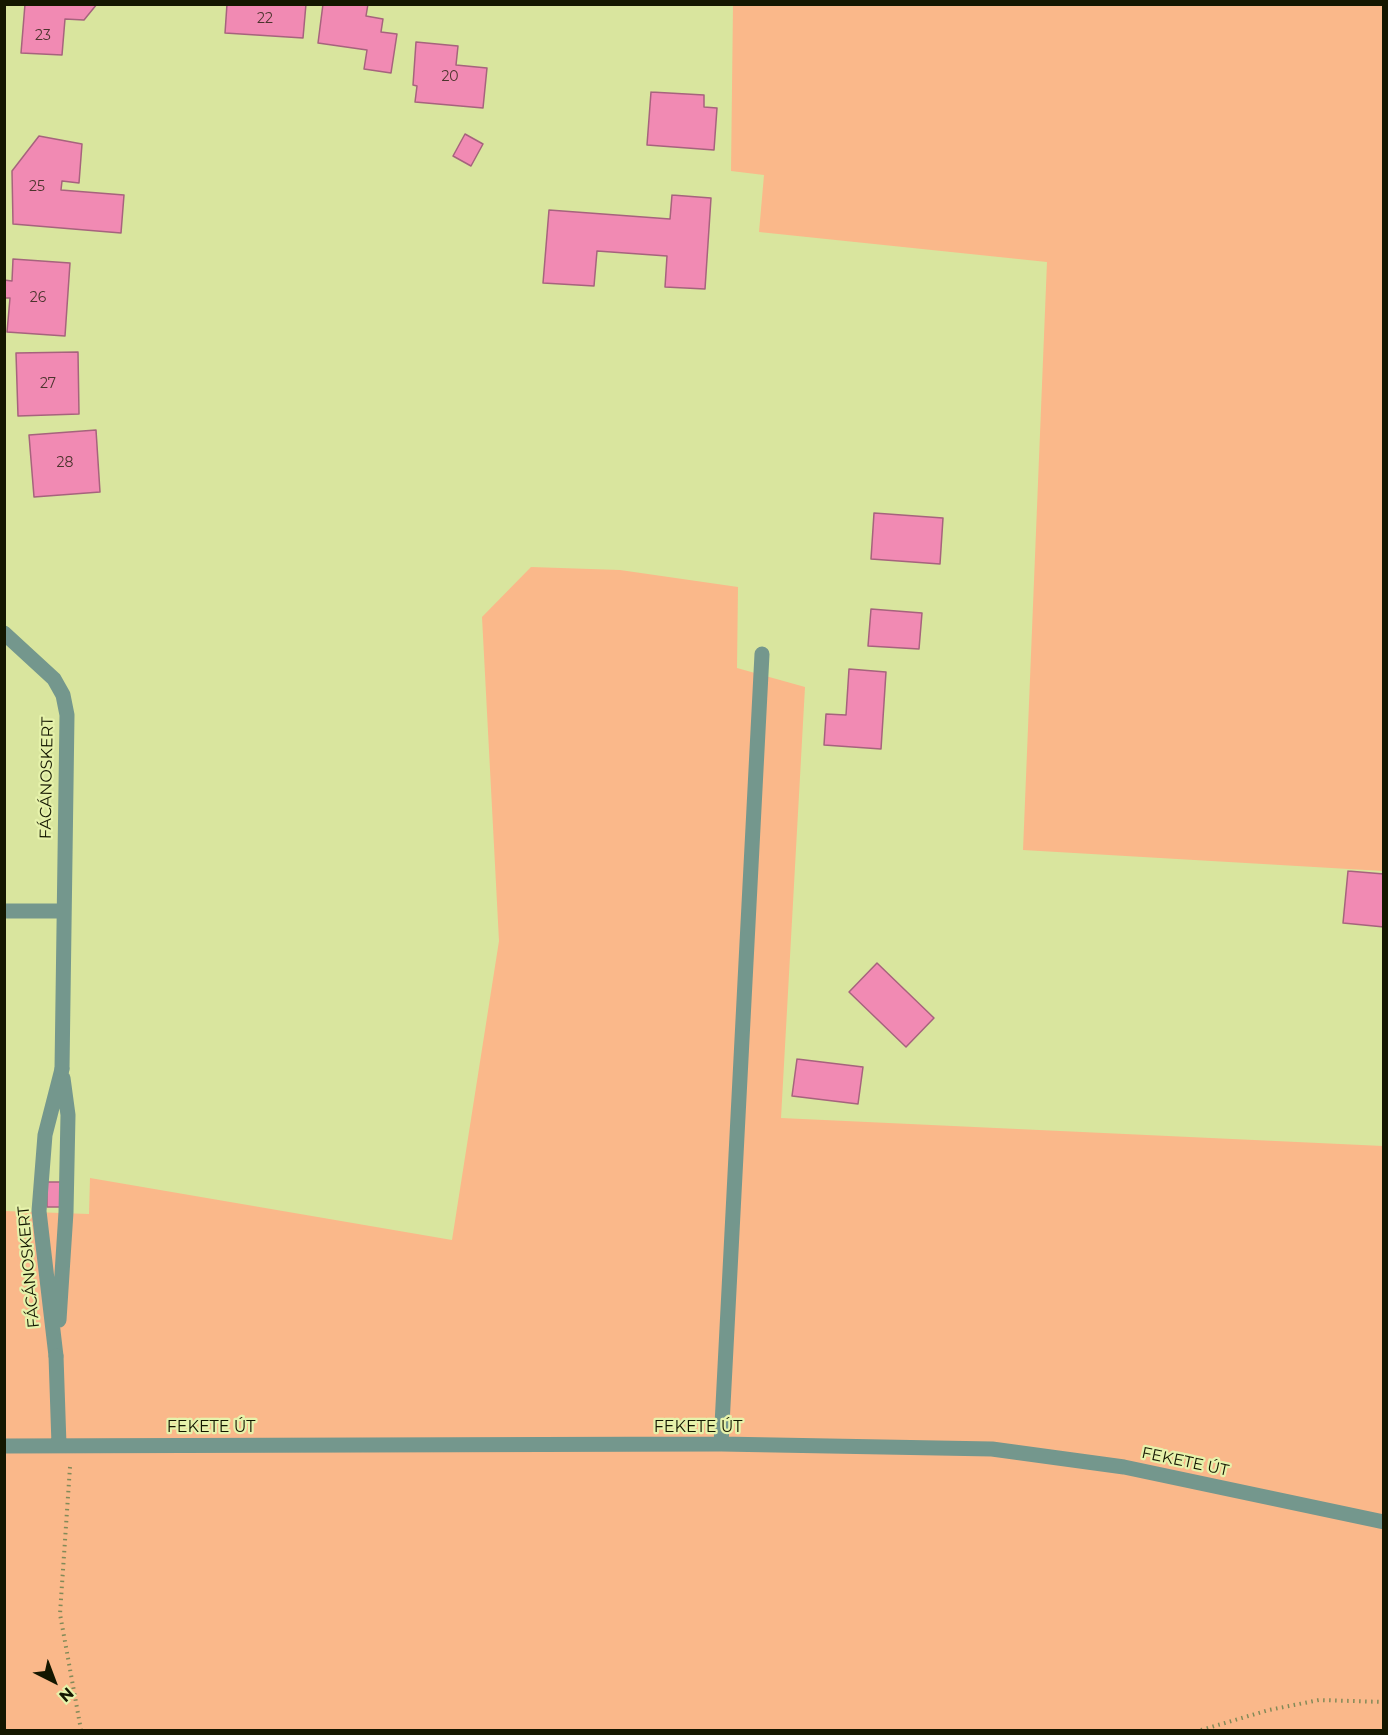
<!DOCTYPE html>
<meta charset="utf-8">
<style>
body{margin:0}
#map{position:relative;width:1388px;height:1735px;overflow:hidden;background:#d9e59e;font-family:Montserrat,sans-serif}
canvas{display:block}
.frame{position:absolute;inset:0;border:6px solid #141700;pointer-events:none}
.north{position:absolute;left:24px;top:1651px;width:60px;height:60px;-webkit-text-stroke:4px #e6f2ab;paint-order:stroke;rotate:138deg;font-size:16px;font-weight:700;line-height:24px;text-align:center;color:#141700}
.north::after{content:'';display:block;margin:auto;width:21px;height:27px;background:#141700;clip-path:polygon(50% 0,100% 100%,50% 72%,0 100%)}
</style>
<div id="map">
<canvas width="1388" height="1735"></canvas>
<div class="frame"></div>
<div class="north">N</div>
</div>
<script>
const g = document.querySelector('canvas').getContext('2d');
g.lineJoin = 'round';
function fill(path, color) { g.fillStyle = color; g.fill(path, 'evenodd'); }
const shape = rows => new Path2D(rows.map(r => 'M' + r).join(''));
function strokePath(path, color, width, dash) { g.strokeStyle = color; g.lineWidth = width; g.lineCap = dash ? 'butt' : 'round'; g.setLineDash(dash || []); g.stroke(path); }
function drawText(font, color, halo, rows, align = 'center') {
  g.font = font + ' Montserrat,sans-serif'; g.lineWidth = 4.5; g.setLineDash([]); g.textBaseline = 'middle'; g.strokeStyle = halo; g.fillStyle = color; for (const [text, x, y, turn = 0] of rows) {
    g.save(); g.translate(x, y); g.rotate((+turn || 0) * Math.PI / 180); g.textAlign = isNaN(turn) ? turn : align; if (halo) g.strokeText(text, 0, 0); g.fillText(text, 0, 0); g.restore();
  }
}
const green = shape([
 [733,5,1383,5,1383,871,1023,850,1047,262,759,232,764,175,731,171],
 [531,567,620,570,738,587,737,668,805,687,781,1118,1383,1146,1383,1730,5,1730,5,1211,89,1214,90,1178,452,1240,499,941,482,617]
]);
const building = shape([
 [25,4,97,4,84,20,65,19,62,55,21,53,25,4],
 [227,4,306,4,303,38,225,33,227,4],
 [323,4,368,4,366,16,383,19,381,32,397,34,391,73,364,69,367,50,318,43,323,4],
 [416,42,458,46,456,65,487,68,483,108,415,102,417,86,413,85,416,42],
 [651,92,704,95,704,107,717,108,714,150,647,145,651,92],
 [465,134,483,144,471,166,453,156,465,134],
 [39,136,82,144,79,183,62,181,61,190,124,195,121,233,13,224,12,171,39,136],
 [672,195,711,198,705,289,665,287,667,256,597,251,594,286,543,283,549,210,670,219,672,195],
 [13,259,70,263,65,336,7,332,10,298,4,298,4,280,12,281,13,259],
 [78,352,79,414,18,416,16,353,78,352],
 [96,430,100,492,34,497,29,435,96,430],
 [874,513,943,518,940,564,871,559,874,513],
 [871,609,922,613,919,649,868,646,871,609],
 [849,669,886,672,881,749,824,745,826,714,846,715,849,669],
 [1348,871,1384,874,1384,927,1343,923,1348,871],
 [877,963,934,1018,906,1047,849,992,877,963],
 [797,1059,863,1067,858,1104,792,1096,797,1059],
 [47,1182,62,1182,62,1207,47,1207,47,1182]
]);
const path = shape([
 [70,1467,60,1614,81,1730],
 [1201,1730,1269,1710,1319,1700,1384,1702]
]);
const lane = shape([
 [59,1320,66,1212,68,1115,63,1078],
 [56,1356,39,1211,45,1135,62,1069]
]);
const street = shape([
 [4,633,54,679,63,695,67,715,62,1069],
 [4,911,63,911],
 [56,1356,59,1445],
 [721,1444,762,654],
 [4,1446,721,1444,992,1449,1124,1467,1384,1522]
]);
const numberNames = [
 ["22",265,19],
 ["23",43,36],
 ["20",450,77],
 ["25",37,187],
 ["26",38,298],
 ["27",48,384],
 ["28",65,463]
];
const streetNames = [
 ["FÁCÁNOSKERT",47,778,-89],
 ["FÁCÁNOSKERT",29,1267,-95],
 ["FEKETE ÚT",211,1427],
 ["FEKETE ÚT",698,1427],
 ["FEKETE ÚT",1185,1462,12]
];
fill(green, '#fab88a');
fill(building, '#f18ab3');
strokePath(building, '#a6637d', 1.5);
strokePath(path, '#828a58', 4, [1.5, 4.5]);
strokePath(lane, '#74978d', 15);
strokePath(street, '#74978d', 15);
drawText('14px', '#4b342d', null, numberNames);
drawText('16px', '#141700', '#e6f2ab', streetNames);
</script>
